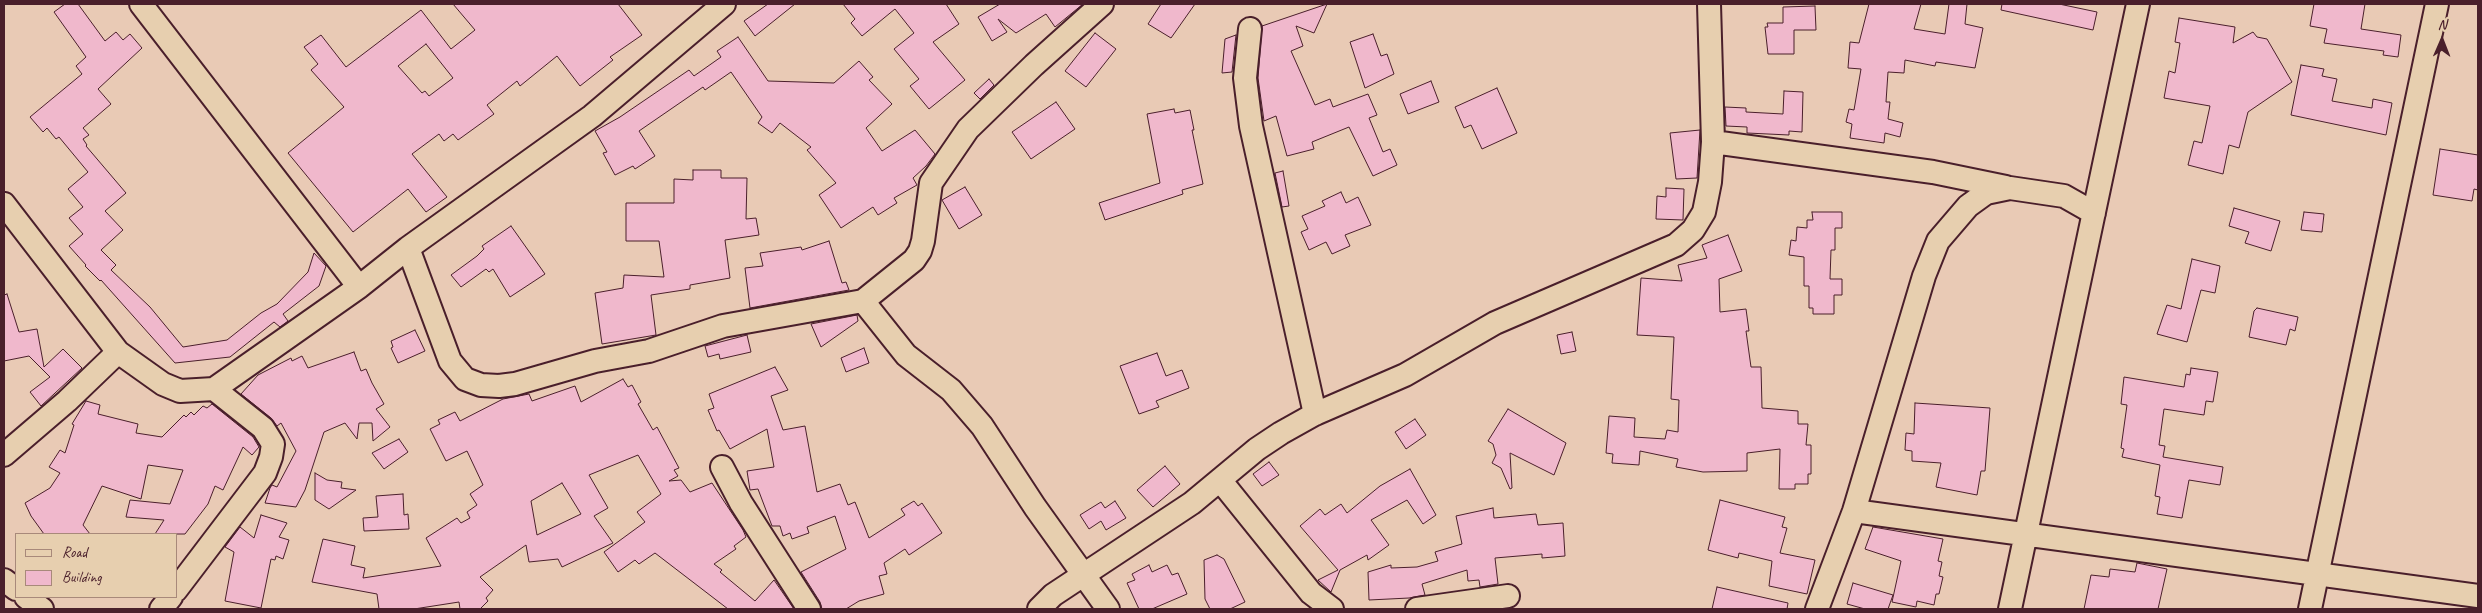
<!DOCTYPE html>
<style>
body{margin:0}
#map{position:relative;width:2482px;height:613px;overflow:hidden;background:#e9cab5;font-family:Caveat,sans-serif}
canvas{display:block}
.frame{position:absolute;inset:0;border:5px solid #4a1f2b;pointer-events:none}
.legend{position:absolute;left:15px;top:533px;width:162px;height:65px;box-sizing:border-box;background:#e7cfaf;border:1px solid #a8897a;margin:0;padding:6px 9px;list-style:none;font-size:15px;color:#4a1f2b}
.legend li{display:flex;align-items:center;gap:10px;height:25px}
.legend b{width:25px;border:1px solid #a8897a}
.north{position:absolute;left:2417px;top:15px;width:50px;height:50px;-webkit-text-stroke:4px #e7cfaf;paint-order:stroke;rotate:1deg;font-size:14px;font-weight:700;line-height:20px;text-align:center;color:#4a1f2b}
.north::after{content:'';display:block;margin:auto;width:18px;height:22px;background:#4a1f2b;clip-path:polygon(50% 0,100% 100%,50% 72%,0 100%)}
</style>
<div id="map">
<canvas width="2482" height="613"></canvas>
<div class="frame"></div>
<ul class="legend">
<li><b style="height:6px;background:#e7cfaf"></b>Road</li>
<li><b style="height:14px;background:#f0b8cc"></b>Building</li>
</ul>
<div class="north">N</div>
</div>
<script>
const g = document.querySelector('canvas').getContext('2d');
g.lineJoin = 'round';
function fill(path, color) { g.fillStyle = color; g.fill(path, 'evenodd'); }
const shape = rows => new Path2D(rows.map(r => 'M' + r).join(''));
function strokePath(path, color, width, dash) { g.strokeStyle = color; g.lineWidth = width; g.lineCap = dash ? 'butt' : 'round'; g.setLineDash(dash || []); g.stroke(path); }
const building = shape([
 [65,4,78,4,105,41,116,32,123,40,130,34,142,48,98,89,111,104,83,128,89,135,83,139,87,145,86,146,126,193,105,211,123,230,101,250,116,265,111,270,150,307,183,347,227,340,261,313,277,304,308,272,314,253,326,266,319,286,283,314,288,321,280,327,274,322,230,357,175,363,101,280,100,281,85,266,86,265,69,246,83,234,69,218,83,207,68,189,88,172,59,137,56,139,47,128,43,132,30,117,82,74,76,66,86,57,54,12,65,4],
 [453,4,618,4,642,35,610,57,613,60,580,86,557,56,520,86,517,81,487,105,494,114,458,140,453,134,444,141,439,134,412,154,447,197,426,212,408,189,353,232,288,153,344,107,311,70,318,64,304,47,321,35,346,67,421,10,451,49,475,30,453,4],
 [426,44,453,78,429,96,425,91,422,93,398,66,426,44],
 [768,4,795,4,755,36,744,21,768,4],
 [843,4,946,4,959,24,933,42,965,80,929,109,910,86,919,79,894,49,914,33,895,9,862,36,851,23,855,19,843,4],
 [1000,4,1083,4,1055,27,1046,14,1016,33,998,19,1007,32,992,41,978,17,1000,4],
 [1161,4,1195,4,1171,38,1148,24,1161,4],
 [1327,4,1314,33,1296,26,1303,46,1291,51,1315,105,1330,99,1333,107,1368,94,1377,115,1369,118,1383,152,1390,149,1397,165,1373,176,1349,127,1312,142,1314,149,1287,156,1276,116,1264,121,1258,78,1262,26,1327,4],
 [1869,4,1921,4,1914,29,1945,34,1949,4,1967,4,1965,24,1983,28,1975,68,1936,62,1935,66,1905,60,1904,73,1888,72,1886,102,1890,102,1888,119,1903,123,1900,137,1885,133,1884,143,1850,138,1852,124,1846,122,1849,109,1854,110,1861,69,1848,68,1850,42,1859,43,1869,4],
 [2002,4,2059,4,2097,12,2093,30,2001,10,2002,4],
 [2314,4,2365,4,2361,29,2401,35,2398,57,2383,55,2384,51,2324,43,2327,29,2310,26,2314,4],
 [1815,6,1816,30,1794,30,1794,54,1768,54,1765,27,1768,27,1767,23,1783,23,1783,7,1815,6],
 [2179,18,2235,27,2233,43,2253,32,2257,37,2267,39,2292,82,2248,112,2239,148,2229,145,2223,174,2188,165,2194,141,2202,143,2210,106,2164,98,2169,71,2175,73,2180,43,2175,42,2179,18],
 [1095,33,1116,49,1086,87,1065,71,1095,33],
 [1373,34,1381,56,1387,54,1394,74,1365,88,1350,42,1373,34],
 [1236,35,1232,72,1222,73,1225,39,1236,35],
 [738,37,768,81,834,83,859,61,873,77,869,80,892,104,866,128,882,151,915,130,935,154,926,166,913,178,917,185,894,198,897,203,878,215,873,207,841,228,819,195,836,183,807,150,811,147,780,123,772,133,758,123,762,117,731,72,705,90,703,87,639,131,655,156,635,169,633,166,615,175,603,153,607,152,595,131,620,117,689,70,694,76,721,57,717,51,738,37],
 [2301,65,2324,69,2322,76,2337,79,2332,101,2372,108,2373,99,2392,103,2386,135,2291,115,2301,65],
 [989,79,994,85,980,99,974,93,989,79],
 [1431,81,1439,102,1408,114,1400,94,1431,81],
 [1497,88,1517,133,1482,149,1471,125,1464,128,1455,107,1497,88],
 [1784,91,1803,92,1802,132,1789,131,1789,135,1747,133,1747,127,1726,126,1725,107,1746,108,1746,112,1783,114,1784,91],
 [1056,102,1075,129,1031,159,1012,132,1056,102],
 [1174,109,1175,113,1190,110,1194,130,1192,130,1203,184,1182,190,1183,194,1105,220,1099,203,1160,183,1147,114,1174,109],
 [1700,130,1697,178,1676,179,1670,133,1700,130],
 [2440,149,2478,155,2478,190,2474,189,2472,201,2433,195,2440,149],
 [693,170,721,170,721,178,747,178,746,219,756,218,759,235,725,240,730,278,690,285,690,289,651,295,656,335,602,344,595,293,623,288,624,275,664,277,659,241,626,241,626,203,674,203,674,179,693,180,693,170],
 [1283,171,1289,206,1282,207,1275,173,1283,171],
 [965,187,982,215,959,229,942,200,965,187],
 [1666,188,1684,189,1683,220,1656,219,1657,196,1666,197,1666,188],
 [1341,192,1346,203,1358,197,1371,225,1345,235,1350,246,1332,254,1326,242,1309,250,1301,232,1308,229,1302,216,1325,206,1322,201,1341,192],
 [2234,208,2280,221,2271,251,2245,243,2249,232,2229,226,2234,208],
 [1812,212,1842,212,1842,228,1835,228,1835,250,1831,250,1830,279,1842,279,1842,295,1834,295,1834,314,1813,314,1813,308,1809,308,1809,286,1804,286,1804,257,1789,255,1791,240,1796,241,1797,227,1807,228,1807,220,1813,220,1812,212],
 [2304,212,2324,214,2322,232,2301,230,2304,212],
 [511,226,545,274,510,297,493,269,489,272,486,269,461,287,451,275,477,256,484,249,482,246,511,226],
 [1728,235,1742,271,1719,279,1720,312,1746,309,1749,331,1746,331,1751,367,1761,367,1762,408,1798,411,1798,424,1808,424,1806,445,1811,445,1811,474,1808,474,1808,484,1795,484,1795,489,1779,489,1780,449,1747,453,1747,471,1703,472,1676,467,1678,459,1640,451,1639,465,1612,463,1613,454,1606,453,1609,416,1635,418,1634,437,1665,439,1667,430,1678,432,1679,400,1671,399,1674,337,1637,335,1641,278,1682,281,1678,265,1707,258,1702,245,1728,235],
 [829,241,842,283,846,282,849,290,750,308,745,268,763,266,760,253,801,247,802,250,829,241],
 [2192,259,2220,266,2215,293,2201,290,2187,342,2157,334,2167,305,2181,309,2192,259],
 [7,294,19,332,37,329,44,367,63,349,82,368,41,406,30,392,50,377,29,356,4,361,4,295,7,294],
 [2257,308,2298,317,2295,331,2290,329,2286,345,2249,337,2254,311,2257,308],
 [857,315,858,321,821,347,811,324,857,315],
 [415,330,425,351,398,363,391,348,393,347,391,341,415,330],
 [1572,332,1576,351,1561,354,1557,335,1572,332],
 [747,335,751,352,720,359,719,354,708,357,705,346,747,335],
 [864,348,869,363,846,372,841,358,864,348],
 [354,352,361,371,366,369,372,383,384,404,376,409,390,427,373,441,372,423,359,423,357,439,345,423,324,432,305,490,296,507,265,503,270,488,272,485,277,487,296,451,281,423,277,426,271,418,241,394,258,375,291,358,292,361,302,356,308,368,354,352],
 [1157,353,1166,376,1182,370,1189,388,1156,401,1159,407,1139,414,1120,366,1157,353],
 [775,367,788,390,771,396,783,430,805,426,817,492,840,484,848,505,855,502,869,538,905,515,901,509,914,501,918,506,922,503,942,533,909,555,905,549,884,563,887,574,879,576,884,594,859,601,846,609,822,609,820,602,801,572,846,549,835,516,807,527,809,533,792,539,790,533,783,536,780,526,772,526,758,489,750,490,747,471,774,467,767,429,730,449,719,430,717,431,708,410,714,408,709,394,775,367],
 [2191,368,2218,372,2213,402,2206,401,2204,415,2164,409,2159,445,2165,446,2163,457,2223,467,2220,485,2189,480,2182,518,2157,514,2160,497,2155,496,2160,465,2122,457,2124,449,2121,448,2127,405,2121,404,2124,377,2184,387,2186,374,2190,375,2191,368],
 [623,379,628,387,632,385,641,402,638,404,653,430,657,427,679,468,674,470,678,476,669,481,681,480,690,492,712,483,743,530,746,537,734,546,736,549,714,564,722,570,720,572,755,601,774,580,794,609,728,609,655,553,639,564,635,560,618,572,604,552,645,522,637,512,661,494,638,455,589,475,608,508,594,516,613,543,562,567,558,559,529,562,526,545,480,577,493,590,486,598,488,601,480,609,460,609,459,602,414,609,379,609,377,594,312,582,323,539,355,546,351,565,365,568,363,578,441,566,426,538,457,518,461,523,470,518,467,512,477,505,470,494,483,485,467,451,446,461,430,429,440,424,438,420,455,412,460,421,503,399,529,394,532,401,575,386,581,402,623,379],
 [562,483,581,514,537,535,531,501,562,483],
 [86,401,100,405,98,414,138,424,136,433,162,437,184,415,186,417,191,412,194,415,203,406,207,408,212,404,253,437,259,447,252,455,243,447,223,490,215,486,208,504,185,534,155,534,164,520,126,517,130,500,170,504,183,470,148,465,141,499,102,486,83,525,90,534,44,534,31,516,25,503,50,488,60,473,49,467,60,450,65,453,74,425,72,424,86,401],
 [1915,403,1990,408,1985,471,1981,471,1977,495,1936,487,1941,463,1912,461,1912,451,1905,450,1906,433,1914,434,1915,403],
 [1508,409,1566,443,1554,475,1510,453,1512,488,1510,489,1501,468,1492,463,1496,455,1493,444,1488,441,1508,409],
 [1415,419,1426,435,1406,449,1395,432,1415,419],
 [399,439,408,452,384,469,372,453,399,439],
 [1269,462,1279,475,1262,486,1253,474,1269,462],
 [1165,466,1180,484,1153,507,1137,490,1165,466],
 [1410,469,1436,515,1423,524,1407,500,1371,520,1389,545,1368,560,1367,555,1340,570,1331,592,1318,580,1338,570,1300,526,1320,509,1325,515,1341,504,1347,513,1380,486,1410,469],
 [315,473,327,480,342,482,341,488,356,490,329,509,315,500,315,473],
 [403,494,404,515,408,514,409,529,364,531,363,518,378,517,376,496,403,494],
 [1720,500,1785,517,1782,527,1787,528,1780,553,1815,560,1807,594,1769,586,1772,561,1739,553,1738,558,1708,550,1720,500],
 [1115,501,1126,518,1106,530,1101,521,1089,529,1080,515,1101,502,1105,508,1115,501],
 [1493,508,1494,518,1536,514,1538,525,1563,523,1565,556,1542,558,1542,554,1495,558,1498,584,1480,587,1479,580,1468,581,1467,570,1422,584,1425,595,1409,598,1369,600,1368,572,1391,565,1391,568,1417,567,1438,561,1435,552,1462,544,1456,516,1493,508],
 [261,515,287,523,279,537,289,540,283,559,276,556,275,560,271,559,261,608,225,601,234,552,225,547,240,527,254,538,261,515],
 [1873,527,1943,539,1938,561,1942,562,1939,576,1943,577,1939,594,1936,594,1934,605,1917,601,1916,607,1892,602,1901,561,1865,549,1873,527],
 [1217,555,1224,559,1245,602,1230,609,1210,609,1205,599,1204,560,1217,555],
 [2137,563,2167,569,2158,609,2084,609,2091,575,2109,577,2110,569,2135,572,2137,563],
 [1149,565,1152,572,1167,565,1172,575,1178,573,1187,594,1152,609,1139,609,1127,583,1135,580,1132,574,1149,565],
 [1853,583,1893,595,1888,609,1865,609,1847,604,1853,583],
 [1717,587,1788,603,1787,609,1712,609,1717,587]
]);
const minor = shape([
 [141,4,359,287],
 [1250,29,1245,78,1251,126,1315,414],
 [1713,142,1933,172,2006,187],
 [4,204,118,352,163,384,180,391,214,389,359,287,408,248,592,116,724,4],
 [408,248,450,361,465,379,481,385,499,386,515,384,595,361,649,351,723,326,863,301,914,260,920,251,923,241,931,183,968,129,1034,65,1102,4],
 [863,301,906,355,951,390,982,426,1035,507,1108,609],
 [4,455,67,401,118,352],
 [722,467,741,503,809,609],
 [1220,480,1311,593,1332,609],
 [1854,511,2478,596],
 [4,580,16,589],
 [176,590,265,473,271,457,273,444,263,428,214,389],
 [26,597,42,609],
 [161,609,171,597],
 [1039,609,1053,595,1192,503,1257,449,1281,433,1315,414,1405,375,1495,323,1676,245,1693,230,1704,212,1710,182,1713,142,1709,4],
 [1417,609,1508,596],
 [1817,609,1854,511,1924,276,1938,241,1968,206,1986,193,2010,188,2064,196,2094,213],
 [2010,609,2138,4],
 [2310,609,2437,4]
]);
fill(building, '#f0b8cc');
strokePath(building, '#4a1f2b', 1);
strokePath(minor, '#4a1f2b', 26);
strokePath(minor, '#e7cfaf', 22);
</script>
